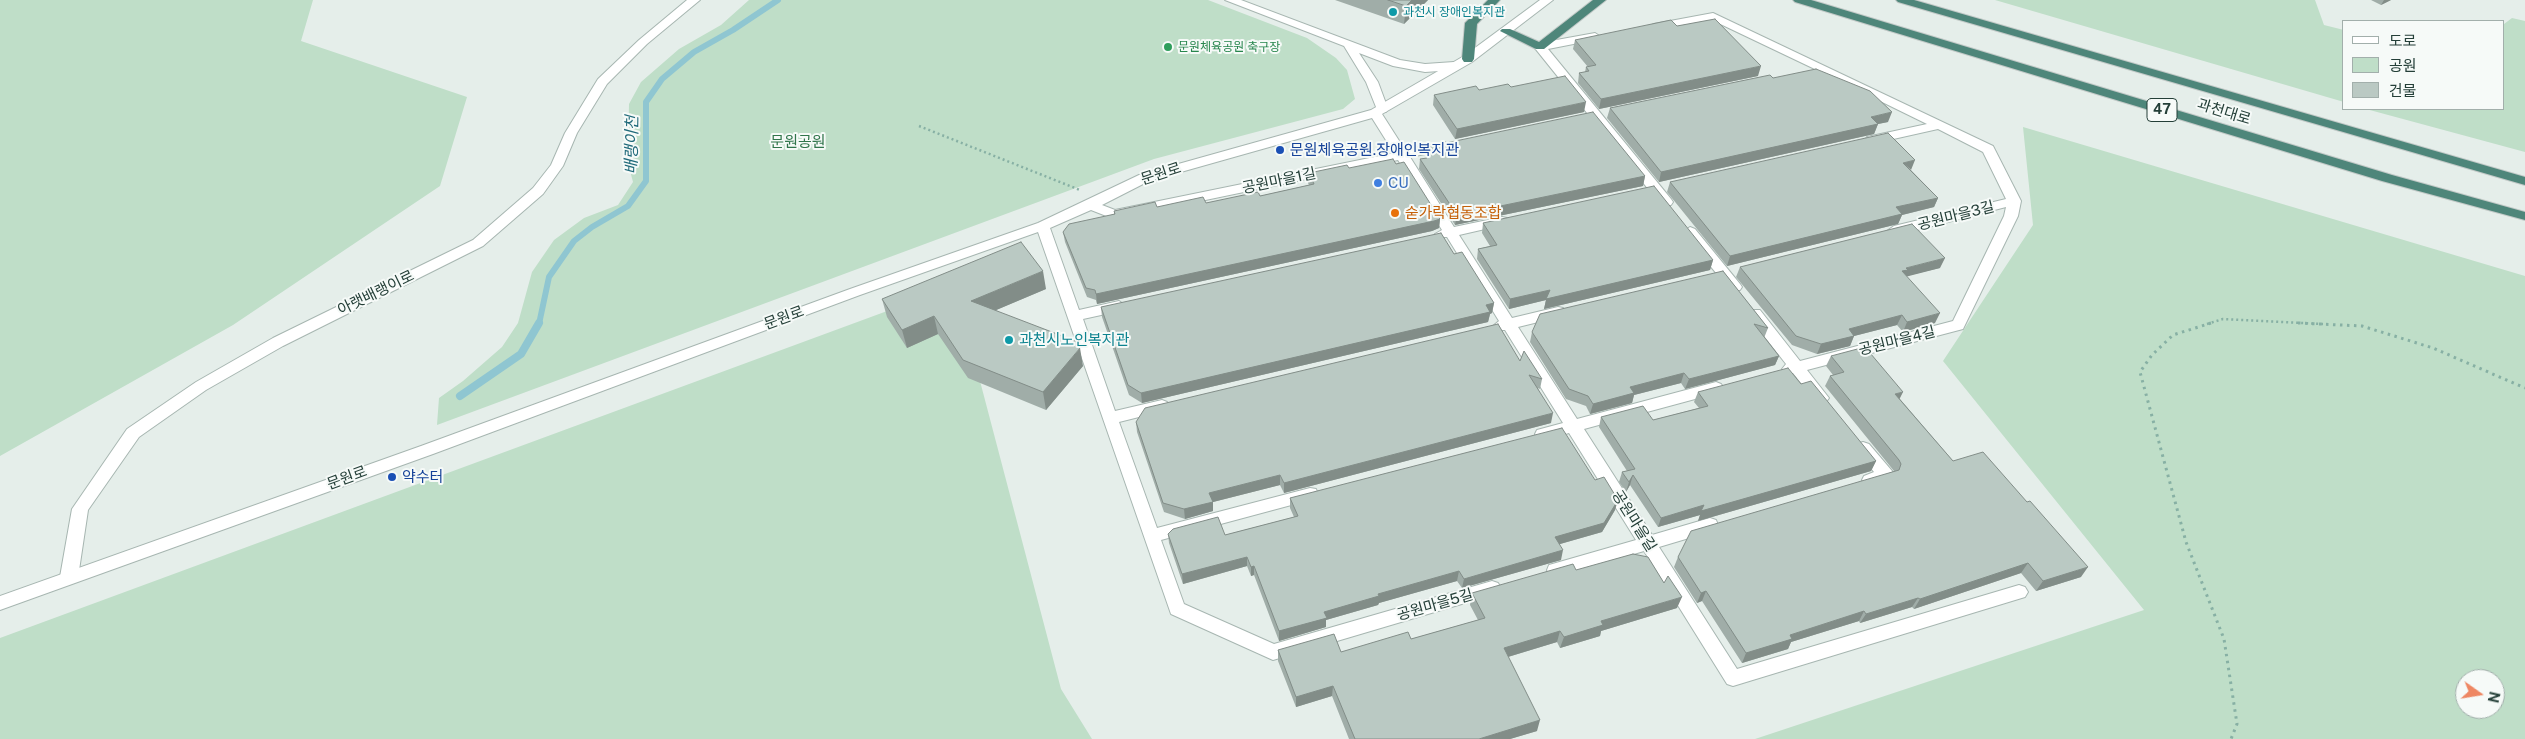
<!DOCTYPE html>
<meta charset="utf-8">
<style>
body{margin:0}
#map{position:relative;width:2525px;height:739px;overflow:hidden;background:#e5eeea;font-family:"Public Sans","Noto Sans KR",sans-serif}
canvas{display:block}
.legend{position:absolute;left:2342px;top:20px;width:162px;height:90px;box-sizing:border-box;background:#f6faf8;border:1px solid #a2afab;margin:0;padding:6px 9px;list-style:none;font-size:15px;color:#243f38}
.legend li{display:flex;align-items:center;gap:10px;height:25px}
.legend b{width:25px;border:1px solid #a2afab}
.north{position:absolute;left:2455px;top:669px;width:50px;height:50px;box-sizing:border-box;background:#f6faf8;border:1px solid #a2afab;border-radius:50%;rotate:103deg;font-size:14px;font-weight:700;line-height:20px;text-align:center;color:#243f38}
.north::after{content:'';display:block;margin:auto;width:18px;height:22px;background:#ee8763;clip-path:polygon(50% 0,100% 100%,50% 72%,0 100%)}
</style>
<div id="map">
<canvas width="2525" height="739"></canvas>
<ul class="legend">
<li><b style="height:6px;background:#fff"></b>도로</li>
<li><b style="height:14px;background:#bfdec8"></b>공원</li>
<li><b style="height:14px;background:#bac9c3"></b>건물</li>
</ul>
<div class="north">N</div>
</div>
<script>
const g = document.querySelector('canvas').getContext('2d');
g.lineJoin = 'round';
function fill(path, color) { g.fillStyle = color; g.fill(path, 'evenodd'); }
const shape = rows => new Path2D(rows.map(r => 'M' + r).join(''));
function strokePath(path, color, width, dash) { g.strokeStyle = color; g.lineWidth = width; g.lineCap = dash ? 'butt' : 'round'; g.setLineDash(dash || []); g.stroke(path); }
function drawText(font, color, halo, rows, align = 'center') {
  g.font = font + ' "Public Sans","Noto Sans KR",sans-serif'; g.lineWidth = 4; g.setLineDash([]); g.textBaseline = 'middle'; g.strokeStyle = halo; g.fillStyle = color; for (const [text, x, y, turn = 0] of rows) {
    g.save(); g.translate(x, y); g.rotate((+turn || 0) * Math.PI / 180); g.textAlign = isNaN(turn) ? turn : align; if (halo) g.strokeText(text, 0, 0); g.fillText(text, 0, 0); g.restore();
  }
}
const green = shape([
 [0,0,313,0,301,41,467,97,440,186,233,325,0,456],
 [749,0,1208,0,1307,38,1336,58,1347,70,1355,99,1343,109,1154,159,437,425,439,398,463,381,502,347,518,323,532,272,554,240,584,218,618,205,633,182,628,163,629,104,641,82,679,49,721,25],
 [1995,0,2315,0,2324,25,2344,30,2344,102],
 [2512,18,2525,21,2525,152,2366,109,2504,109,2504,24],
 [2023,127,2525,276,2525,739,1755,739,2144,610,1943,361,2033,225],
 [2465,679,2495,679,2495,709,2465,709],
 [955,286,1061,689,1092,739,0,739,0,638]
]);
const streamFar1 = shape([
 [539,324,549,277,574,241,592,227,628,206,646,181,646,102,662,79,694,52,733,30,778,0]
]);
const stream = shape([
 [460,396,521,354,539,323]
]);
const pathFar1 = shape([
 [919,126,1080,190],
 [2207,324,2223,319,2323,324]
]);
const path = shape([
 [2211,323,2173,335,2152,355,2140,372,2186,542,2224,639,2237,724,2231,739],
 [2298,323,2362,326,2433,348,2525,388]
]);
const service = shape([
 [687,0,700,0,647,44,607,84,577,133,563,166,543,194,483,246,283,346,206,390,139,437,88,510,78,577,75,582,69,584,63,582,60,577,72,509,127,429,196,382,273,338,473,240,533,188,551,165,565,133,598,79,639,40,687,0],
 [1225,0,1241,0,1400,60,1425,64,1454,62,1460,66,1454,70,1425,72,1393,66,1359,53,1378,82,1388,109,1386,112,1378,112,1366,82,1344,46,1225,0]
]);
const minor = shape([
 [1540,0,1553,0,1472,62,1382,114,1405,150,1445,142,1451,146,1450,149,1410,157,1454,227,1502,217,1507,218,1509,221,1507,224,1459,235,1512,318,1558,307,1563,308,1565,312,1563,316,1518,327,1577,419,1716,382,1721,384,1724,388,1721,392,1584,429,1652,535,1710,518,1716,520,1718,525,1716,530,1659,547,1737,669,2019,585,2025,587,2028,592,2025,597,1733,686,1727,684,1644,551,1555,577,1549,575,1547,570,1549,565,1636,540,1569,433,1543,440,1537,438,1535,434,1537,430,1563,423,1505,330,1495,330,1493,326,1499,321,1447,237,1437,237,1435,234,1442,230,1398,160,1114,219,1091,210,1050,228,1079,310,1119,301,1126,306,1124,310,1083,319,1115,411,1162,400,1167,402,1170,406,1167,410,1119,422,1157,528,1310,488,1316,489,1318,494,1316,499,1310,500,1161,540,1184,604,1274,644,1492,581,1498,583,1501,588,1498,593,1492,595,1273,660,1171,614,1038,232,860,295,433,454,0,610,0,596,421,446,850,289,1038,223,1139,175,1371,110,1464,56,1540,0],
 [1372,118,1394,153,1115,210,1102,205,1149,181,1372,118],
 [1713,13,1993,146,2021,201,2018,216,1963,329,1807,370,1829,398,1826,402,1821,404,1816,402,1793,373,1784,373,1782,369,1786,364,1750,318,1748,314,1750,310,1760,310,1800,361,1953,321,2004,216,2006,207,1894,236,1887,231,1894,226,2006,199,1983,152,1938,129,1871,144,1867,143,1865,140,1867,137,1927,124,1819,71,1712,20,1654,30,1648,27,1654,24,1713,13],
 [1595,33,1601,37,1599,39,1548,49,1671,199,1673,202,1671,205,1661,205,1534,47,1540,43,1595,33],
 [1690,227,1695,229,1740,284,1742,287,1740,290,1730,290,1685,235,1683,232,1690,227],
 [1863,442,1869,444,1892,471,1894,475,1892,479,1870,486,1864,484,1862,480,1864,476,1874,472,1855,448,1857,444,1863,442]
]);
const trunk = shape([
 [1488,0,1500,0,1477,24,1474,59,1472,62,1464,62,1462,59,1465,23,1488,0],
 [1593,0,1606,0,1544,49,1536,49,1500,31,1502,29,1510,29,1539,42,1593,0],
 [1793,0,1811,0,2392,175,2525,212,2525,220,2382,181,1795,2,1793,0],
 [1896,0,1914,0,2525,177,2525,185,1898,2,1896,0]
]);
const wall = shape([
 [1335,0,1428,0,1404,24],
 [2371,0,2391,0,2381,5],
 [1677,26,1758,76,1599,109,1578,83,1579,73,1585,72,1586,67,1588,67,1573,49,1575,40],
 [1773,78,1888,122,1878,124,1874,134,1659,182,1607,118,1610,108],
 [1511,87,1584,112,1455,139,1433,105,1434,95],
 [1427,147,1645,176,1643,186,1455,225,1419,169,1420,159,1426,158],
 [1396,164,1440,219,1439,228,1432,231,1097,304,1096,300,1087,297,1065,242,1063,232,1114,214,1114,211,1157,207,1206,203,1260,196,1309,185,1308,183,1309,173],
 [1911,170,1938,198,1934,207,1902,215,1898,224,1727,266,1667,192,1670,182],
 [1483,223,1713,260,1710,270,1544,309,1546,300,1509,309,1477,259,1478,249,1490,246,1482,233],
 [1454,254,1494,303,1492,313,1490,314,1488,322,1142,403,1129,395,1102,317,1101,307],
 [1740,267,1940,268,1906,276,1935,323,1903,332,1897,325,1854,336,1850,346,1817,354,1792,345,1736,277],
 [1723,271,1768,328,1764,338,1779,356,1775,365,1685,389,1681,383,1634,395,1632,403,1590,414,1586,406,1566,399,1530,342,1532,332],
 [1046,289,996,310,1083,366,1046,410,968,378,938,334,907,348,887,317,882,299],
 [1831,356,1900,399,1953,461,2081,577,2036,591,2021,573,1914,609,1912,607,1860,623,1859,621,1791,642,1788,649,1742,663,1702,601,1697,603,1674,567,1678,557,1894,471,1825,386,1830,376,1833,375,1826,366],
 [1520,361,1542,379,1540,389,1538,388,1551,423,1284,493,1280,485,1213,502,1213,511,1185,519,1164,512,1137,432,1136,422],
 [1801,384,1876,461,1871,471,1698,521,1700,515,1658,527,1630,485,1626,492,1619,482,1622,472,1627,471,1599,427,1601,417,1653,420,1699,408,1694,402,1698,392],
 [1595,480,1618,500,1615,510,1602,532,1560,544,1561,560,1462,588,1457,581,1379,603,1378,605,1326,620,1326,627,1279,641,1254,575,1251,576,1247,566,1183,584,1169,543,1168,534,1225,535,1294,517,1290,508,1290,498],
 [1576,570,1677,608,1601,631,1600,636,1560,648,1557,642,1508,657,1537,731,1510,739,1349,739,1332,696,1296,707,1278,661,1278,650,1341,652,1411,639,1478,620,1470,605,1472,593]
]);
const shadedWall = shape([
 [1412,0,1428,0,1404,24,1406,6],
 [2384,0,2391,0,2381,5],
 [1761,66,1758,76,1599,109,1601,99],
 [1586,102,1584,112,1455,139,1457,129],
 [1892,112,1888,122,1878,124,1874,134,1659,182,1661,172,1871,117],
 [1915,160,1911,170,1903,163],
 [1645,176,1643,186,1455,225,1457,215],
 [1938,198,1934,207,1902,215,1898,224,1727,266,1730,256,1896,207],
 [1440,219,1439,228,1432,231,1097,304,1096,294],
 [1945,258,1940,268,1905,277,1902,271,1906,268],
 [1713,260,1710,270,1544,309,1546,300,1509,309,1510,299,1550,290],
 [1043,271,1046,289,975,319,971,301],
 [1494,303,1492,313,1490,314,1488,322,1142,403,1141,393],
 [1940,313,1935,323,1903,332,1907,322],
 [1902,315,1897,325,1854,336,1850,346,1817,354,1821,344,1849,329],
 [934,316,938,334,907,348,902,330],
 [1080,348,1083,366,1046,410,1043,392],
 [1779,356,1775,365,1685,389,1689,379],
 [1684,373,1681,383,1634,395,1632,403,1590,414,1593,404,1630,387],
 [1903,392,1898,402,1895,394],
 [1553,413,1551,423,1284,493,1284,483],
 [1876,461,1871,471,1698,521,1700,515,1658,527,1661,518,1704,505],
 [1280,475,1280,485,1213,502,1213,511,1185,519,1184,509,1209,493],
 [1633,475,1630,485,1626,492,1629,482],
 [1618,500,1615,510,1602,532,1553,546,1555,537],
 [1563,550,1561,560,1462,588,1464,579],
 [1247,557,1247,566,1183,584,1182,574],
 [2028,563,2021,573,1914,609,1920,599],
 [1254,566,1254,575,1251,576,1251,567],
 [2088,567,2081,577,2036,591,2043,581],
 [1459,571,1457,581,1379,603,1378,605,1326,620,1326,627,1279,641,1279,631,1324,612,1378,594],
 [1706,591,1702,601,1697,603,1701,593],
 [1682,597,1677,608,1601,631,1600,636,1560,648,1564,637,1601,621],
 [1918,598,1912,607,1860,623,1866,614],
 [1864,611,1859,621,1791,642,1788,649,1742,663,1746,653,1790,635],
 [1560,631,1557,642,1501,659,1504,648],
 [1333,686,1332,696,1296,707,1296,697],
 [1540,720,1537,731,1510,739,1479,739]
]);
const building = shape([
 [1388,0,1412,0,1406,6,1388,0],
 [1715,19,1761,66,1601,99,1579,73,1589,71,1586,67,1596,65,1575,40,1671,20,1677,26,1715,19],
 [1816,69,1870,91,1892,112,1871,117,1878,124,1661,172,1610,108,1770,75,1773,78,1816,69],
 [1565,76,1586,102,1457,129,1434,95,1476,86,1479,90,1508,84,1511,87,1565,76],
 [1593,112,1645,176,1457,215,1420,159,1427,158,1427,147,1593,112],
 [1888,133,1915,160,1903,163,1938,198,1896,207,1902,214,1730,256,1670,182,1888,133],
 [1393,159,1396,164,1404,162,1440,219,1434,221,1096,294,1095,290,1086,288,1063,232,1069,224,1115,214,1114,211,1155,202,1157,207,1203,197,1206,203,1258,192,1260,196,1314,184,1309,173,1347,165,1349,168,1393,159],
 [1654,186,1713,260,1546,299,1550,290,1510,299,1478,249,1497,245,1483,223,1654,186],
 [1912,224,1945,258,1906,268,1908,270,1902,271,1940,313,1907,322,1902,315,1849,329,1854,336,1821,344,1796,336,1740,267,1912,224],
 [1441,233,1454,254,1462,252,1494,303,1486,305,1490,312,1141,393,1128,385,1101,307,1441,233],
 [1021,242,1043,271,971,301,1078,342,1080,348,1043,392,963,360,934,316,902,330,882,299,1021,242],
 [1723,271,1768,328,1754,324,1779,356,1689,379,1684,373,1630,387,1634,393,1593,404,1588,396,1569,389,1532,332,1540,314,1723,271],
 [1498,324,1520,361,1524,351,1542,379,1529,375,1553,413,1284,483,1280,475,1209,493,1213,502,1184,509,1163,503,1136,422,1145,408,1498,324],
 [1865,347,1903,392,1895,394,1953,461,1983,452,2027,502,2030,501,2088,567,2043,581,2028,563,1920,599,1918,598,1866,614,1864,611,1790,635,1792,639,1746,653,1706,591,1701,593,1678,557,1691,531,1899,470,1901,464,1899,460,1830,376,1844,372,1831,356,1865,347],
 [1788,368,1801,384,1811,381,1876,461,1701,511,1704,505,1661,518,1633,475,1629,482,1622,472,1635,469,1601,417,1643,406,1653,420,1708,406,1698,392,1788,368],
 [1562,428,1595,480,1604,477,1618,500,1604,523,1555,537,1563,550,1464,579,1459,571,1378,594,1379,596,1324,612,1327,618,1279,631,1254,566,1251,567,1247,557,1182,574,1168,534,1173,529,1218,517,1225,535,1298,516,1290,498,1562,428],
 [1633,554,1648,557,1664,583,1668,576,1682,597,1601,621,1603,625,1564,637,1560,631,1504,648,1540,720,1479,739,1355,739,1333,686,1296,697,1278,650,1334,634,1341,652,1408,632,1411,639,1485,618,1472,593,1573,564,1576,570,1633,554]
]);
const markers = [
 [1393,12,5,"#0f9aa8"],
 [1168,47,5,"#2e9e5b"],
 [1280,150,5,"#1a4fb4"],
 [1378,183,5,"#3f7fe0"],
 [1395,213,5,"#e8710a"],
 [1009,340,5,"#0f9aa8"],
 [392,477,5,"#1a4fb4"]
];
const farCulturenames = [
 ["과천시 장애인복지관",1403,12]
];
const farLeisurenames = [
 ["문원체육공원 축구장",1178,47]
];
const shields = [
 [2162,110,30]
];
const shieldNames = [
 ["47",2162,110]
];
const streetNames = [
 ["과천대로",2224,112,17],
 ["문원로",1161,174,-18],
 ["공원마을1길",1279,181,-12],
 ["공원마을3길",1956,216,-14],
 ["아랫배랭이로",376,293,-26],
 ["문원로",784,318,-20],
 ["공원마을4길",1897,341,-14],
 ["문원로",347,478,-20],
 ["공원마을길",1634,521,58],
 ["공원마을5길",1435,605,-16]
];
const parkNames = [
 ["문원공원",798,142]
];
const transitNames = [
 ["문원체육공원.장애인복지관",1290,150],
 ["약수터",402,477]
];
const shopNames = [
 ["CU",1388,183]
];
const foodNames = [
 ["숟가락협동조합",1405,213]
];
const cultureNames = [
 ["과천시노인복지관",1019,340]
];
const waterNames = [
 ["배랭이천",632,145,-89]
];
fill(green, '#bfdec8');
strokePath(streamFar1, '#8fc6d1', 6);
strokePath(stream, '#8fc6d1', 8);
strokePath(service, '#a7b6b1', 2);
strokePath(minor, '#a7b6b1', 2);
strokePath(trunk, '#c2c9c7', 2);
strokePath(pathFar1, '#87b0a4', 2.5, [2, 3]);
strokePath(path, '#87b0a4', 3, [2.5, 4.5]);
fill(service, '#fff');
fill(minor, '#fff');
fill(trunk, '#4e867a');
fill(wall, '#a0ada8');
fill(shadedWall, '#828d88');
fill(building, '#bac9c3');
strokePath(building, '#828d88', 1);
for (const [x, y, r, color] of markers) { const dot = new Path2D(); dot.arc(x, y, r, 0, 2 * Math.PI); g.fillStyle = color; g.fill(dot); strokePath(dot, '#f6faf8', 2); }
drawText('12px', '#0d838f', '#f6faf8', farCulturenames, 'left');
drawText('12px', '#27864d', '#f6faf8', farLeisurenames, 'left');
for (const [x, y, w] of shields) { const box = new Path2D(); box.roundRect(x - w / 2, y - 11.5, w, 23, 4); g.fillStyle = '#f6faf8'; g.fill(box); strokePath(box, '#243f38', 1); }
drawText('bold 14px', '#243f38', null, shieldNames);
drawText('15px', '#243f38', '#f6faf8', streetNames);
drawText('15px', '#30754b', '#f6faf8', parkNames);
drawText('15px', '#164399', '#f6faf8', transitNames, 'left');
drawText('15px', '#366cbe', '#f6faf8', shopNames, 'left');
drawText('15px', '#c56008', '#f6faf8', foodNames, 'left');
drawText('15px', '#0d838f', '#f6faf8', cultureNames, 'left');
drawText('italic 16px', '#206a7a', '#f6faf8', waterNames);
</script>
